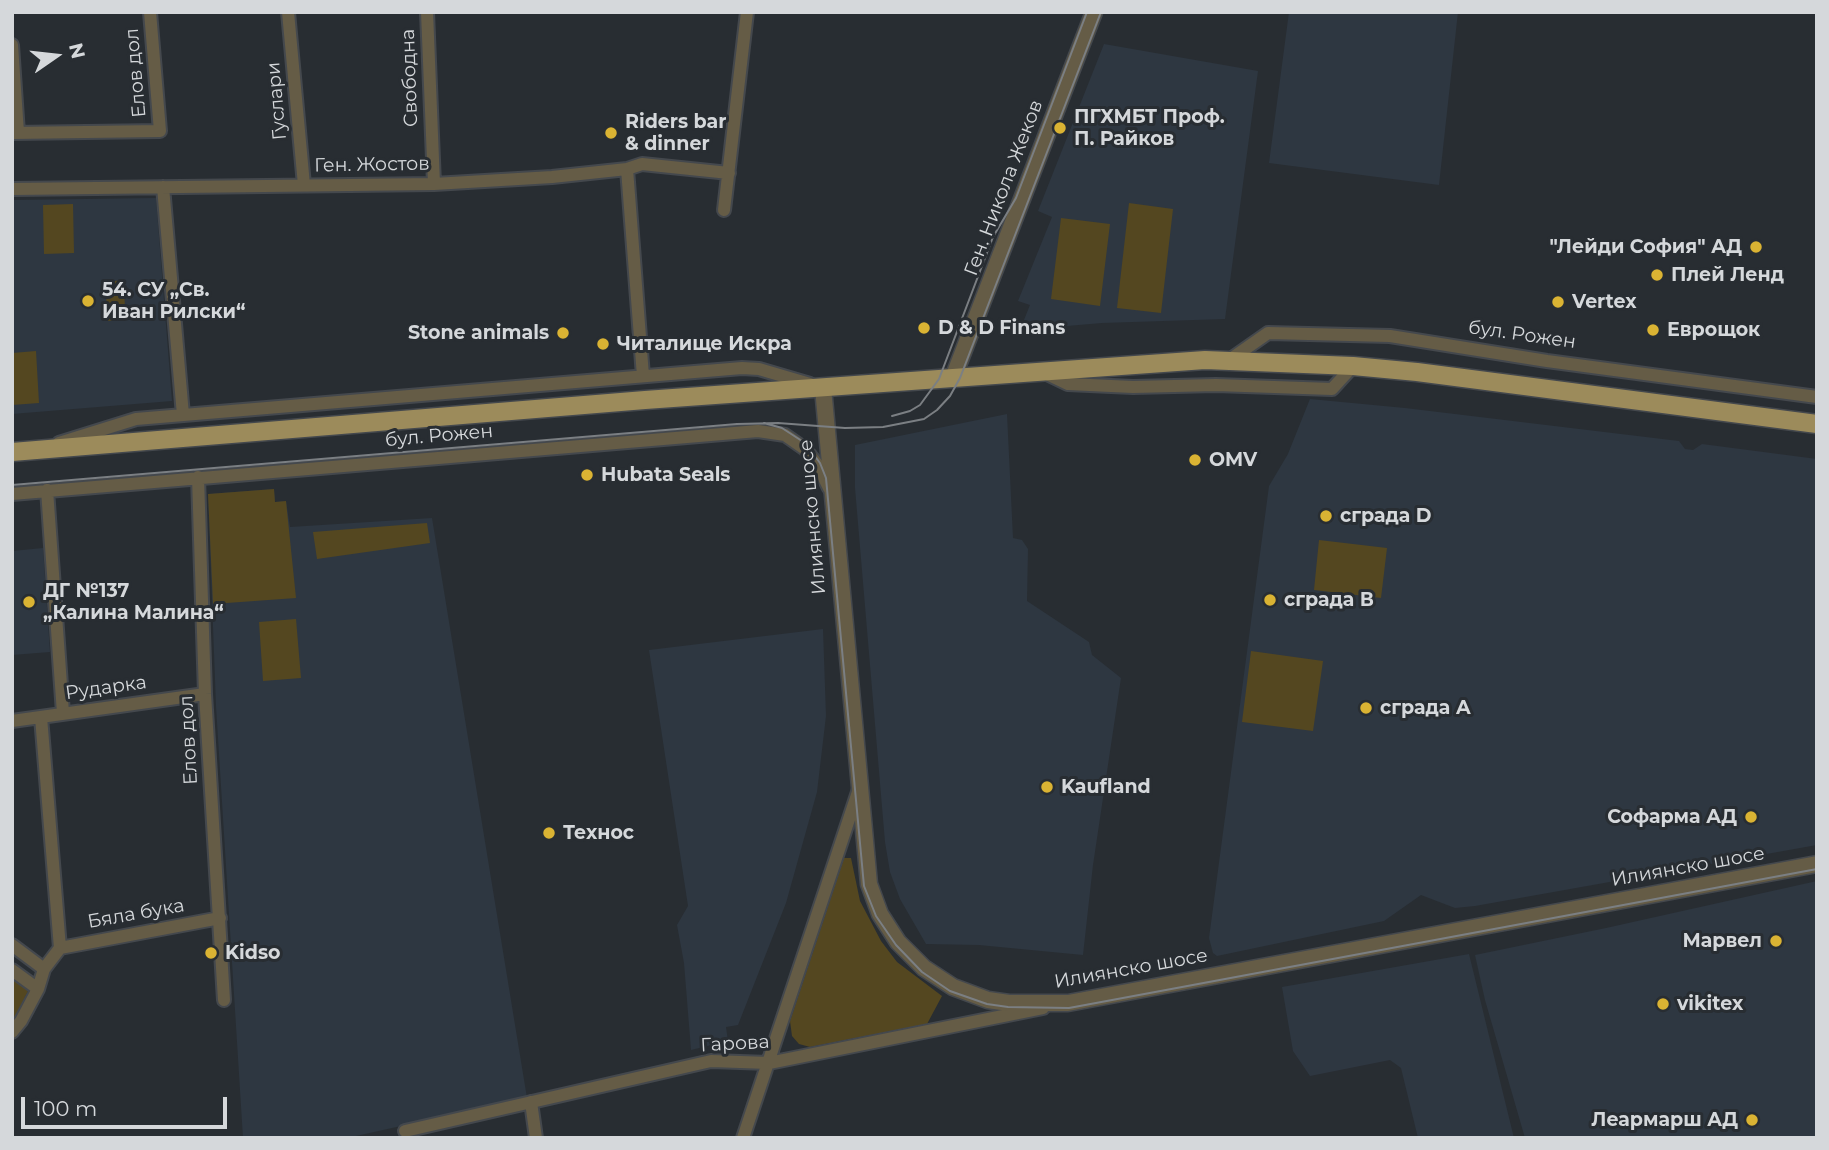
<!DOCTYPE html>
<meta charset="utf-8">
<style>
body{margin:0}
#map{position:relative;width:1829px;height:1150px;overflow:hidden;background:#282d32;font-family:Montserrat,sans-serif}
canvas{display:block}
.frame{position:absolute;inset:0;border:14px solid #d5d8db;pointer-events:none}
.north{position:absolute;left:21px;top:21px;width:70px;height:70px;-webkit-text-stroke:5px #282d32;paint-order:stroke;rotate:76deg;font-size:19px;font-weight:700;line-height:28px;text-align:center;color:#d5d8db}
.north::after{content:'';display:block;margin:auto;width:24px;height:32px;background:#d5d8db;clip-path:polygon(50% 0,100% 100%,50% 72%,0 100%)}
.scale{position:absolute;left:21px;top:1097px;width:206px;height:32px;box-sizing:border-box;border:4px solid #d5d8db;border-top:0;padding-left:9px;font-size:21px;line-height:24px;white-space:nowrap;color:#d5d8db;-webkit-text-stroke:5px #282d32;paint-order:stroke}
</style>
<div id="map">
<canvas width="1829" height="1150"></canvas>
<div class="frame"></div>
<div class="north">N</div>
<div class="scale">100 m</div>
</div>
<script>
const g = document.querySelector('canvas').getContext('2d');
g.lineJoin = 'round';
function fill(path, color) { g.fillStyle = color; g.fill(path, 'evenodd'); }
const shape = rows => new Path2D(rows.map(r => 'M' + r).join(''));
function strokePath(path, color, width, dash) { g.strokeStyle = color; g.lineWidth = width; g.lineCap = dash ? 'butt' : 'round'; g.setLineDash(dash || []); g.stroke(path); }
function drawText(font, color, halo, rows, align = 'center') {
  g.font = font + ' Montserrat,sans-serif'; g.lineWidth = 6; g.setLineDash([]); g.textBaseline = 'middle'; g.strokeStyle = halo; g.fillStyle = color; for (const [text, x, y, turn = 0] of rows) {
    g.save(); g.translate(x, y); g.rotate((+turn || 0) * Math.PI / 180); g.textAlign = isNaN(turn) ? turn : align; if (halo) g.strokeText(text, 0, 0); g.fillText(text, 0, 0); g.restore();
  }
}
const built = shape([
 [1289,12,1458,12,1439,185,1269,163],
 [1104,44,1258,71,1225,319,1102,323,1020,330,1030,305,1018,301,1052,217,1038,211],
 [156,198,172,401,12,414,12,200],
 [1310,399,1405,408,1679,441,1685,449,1693,450,1702,444,1817,459,1817,845,1475,906,1455,908,1421,895,1384,921,1217,956,1213,953,1209,938,1269,486,1288,454],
 [1007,414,1013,538,1022,540,1028,549,1027,601,1089,642,1092,655,1121,678,1093,865,1083,955,979,945,926,944,900,899,890,872,885,842,855,488,855,445],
 [274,489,275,502,286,501,290,527,432,518,527,1098,347,1138,243,1138,216,706,208,494],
 [43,548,50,652,12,655,12,551],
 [823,629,826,716,817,792,786,903,738,1025,726,1027,728,1041,691,1050,684,963,677,925,688,906,649,650],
 [1817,881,1817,1138,1525,1138,1485,1000,1475,955,1606,928],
 [1469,954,1514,1138,1418,1138,1401,1068,1390,1060,1310,1076,1293,1051,1282,987]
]);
const green = shape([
 [1129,203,1173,209,1161,313,1117,308],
 [73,204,74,253,44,254,43,205],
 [1061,218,1110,224,1100,306,1051,299],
 [123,280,126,319,108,321,105,282],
 [36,351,39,403,12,405,12,353],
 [274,489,275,502,286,501,296,598,213,604,208,494],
 [427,523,430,543,317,559,313,532],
 [1319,540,1387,548,1381,598,1314,590],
 [296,619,301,678,263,681,259,622],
 [1251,651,1323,661,1313,731,1242,722],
 [844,858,851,858,860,901,881,941,897,962,942,996,927,1024,810,1047,799,1044,792,1036,790,1021],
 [12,977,28,991,12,1024]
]);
const minor = shape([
 [288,12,304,185],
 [427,12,434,184],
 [12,45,18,133],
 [12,133,160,131,150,12],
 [627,169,643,376],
 [163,187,183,415],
 [12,189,434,184,552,177,627,169,642,164,729,173],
 [724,210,747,12],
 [1228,361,1268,333,1390,336,1547,361,1817,397],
 [1043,372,1068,384,1133,387,1216,385,1332,389,1353,366],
 [59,443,136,419,742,368,759,369,810,384],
 [198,477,205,694,224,1000],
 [47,490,63,713],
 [12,494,758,431,785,435,805,449,817,464,829,488],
 [12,721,205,694],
 [12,945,44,969],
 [60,948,220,918],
 [12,970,38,989],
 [12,1032,21,1021,38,989,44,969,60,948,41,717],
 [531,1102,536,1138],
 [405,1131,711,1061,769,1063,1043,1008],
 [743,1138,859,789]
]);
const tertiary = shape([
 [953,378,1094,12],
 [823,388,869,884,880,914,898,942,924,968,953,987,988,1000,1009,1003,1068,1003,1817,864]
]);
const primary = shape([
 [12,452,645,400,1205,360,1353,366,1417,372,1817,424]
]);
const tram = shape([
 [892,416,910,411,920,405,939,379,993,237,1016,198,1087,12],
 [764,423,782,428,805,443,820,463,826,478,864,886,876,916,896,945,922,972,950,991,987,1004,1008,1007,1069,1008,1817,869],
 [12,485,737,424,778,423,845,428,883,427,924,419,937,410,950,396,960,378,1101,12]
]);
const markers = [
 [1060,128,7,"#dab333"],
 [611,133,7,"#dab333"],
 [1756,247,7,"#dab333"],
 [1657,275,7,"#dab333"],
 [88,301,7,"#dab333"],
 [1558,302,7,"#dab333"],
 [924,328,7,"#dab333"],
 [1653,330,7,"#dab333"],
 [563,333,7,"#dab333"],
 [603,344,7,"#dab333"],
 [1195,460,7,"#dab333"],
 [587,475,7,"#dab333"],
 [1326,516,7,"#dab333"],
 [1270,600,7,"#dab333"],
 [29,602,7,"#dab333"],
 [1366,708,7,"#dab333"],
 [1047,787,7,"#dab333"],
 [1751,817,7,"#dab333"],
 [549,833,7,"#dab333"],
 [1776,941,7,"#dab333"],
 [211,953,7,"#dab333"],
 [1663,1004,7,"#dab333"],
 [1752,1120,7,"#dab333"]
];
const streetNames = [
 ["Елов дол",136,73,-95],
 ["Свободна",410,78,-92],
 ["Гуслари",277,101,-95],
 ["Ген. Жостов",372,165,-1],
 ["Ген. Никола Жеков",1004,188,-69],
 ["бул. Рожен",1522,335,8],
 ["бул. Рожен",439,436,-5],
 ["Илиянско шосе",813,517,-95],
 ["Рударка",106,688,-8],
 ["Елов дол",189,740,-93],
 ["Илиянско шосе",1688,867,-10],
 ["Бяла бука",136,914,-10],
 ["Илиянско шосе",1131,969,-10],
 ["Гарова",735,1044,-3]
];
const poiNames = [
 ["ПГХМБТ Проф.",1074,117],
 ["П. Райков",1074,139],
 ["Riders bar",625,122],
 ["& dinner",625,144],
 ["\"Лейди София\" АД",1742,247,"right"],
 ["Плей Ленд",1671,275],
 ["54. СУ „Св.",102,290],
 ["Иван Рилски“",102,312],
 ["Vertex",1572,302],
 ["D & D Finans",938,328],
 ["Еврощок",1667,330],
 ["Stone animals",549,333,"right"],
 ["Читалище Искра",617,344],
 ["OMV",1209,460],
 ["Hubata Seals",601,475],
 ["сграда D",1340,516],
 ["ДГ №137",43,591],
 ["„Калина Малина“",43,613],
 ["сграда В",1284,600],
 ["сграда А",1380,708],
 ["Kaufland",1061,787],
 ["Софарма АД",1737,817,"right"],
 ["Технос",563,833],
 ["Марвел",1762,941,"right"],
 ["Kidso",225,953],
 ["vikitex",1677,1004],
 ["Леармарш АД",1738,1120,"right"]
];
fill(built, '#2e3741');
fill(green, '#544720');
strokePath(minor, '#44484d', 16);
strokePath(tertiary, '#44484d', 19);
strokePath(primary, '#44484d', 21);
strokePath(minor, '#655c46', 12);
strokePath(tertiary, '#655c46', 16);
strokePath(primary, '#9c8b5b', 18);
strokePath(tram, '#7b7f83', 2);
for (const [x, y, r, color] of markers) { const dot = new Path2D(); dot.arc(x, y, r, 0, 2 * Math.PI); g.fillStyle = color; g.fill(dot); strokePath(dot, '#282d32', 2.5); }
drawText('19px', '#d5d8db', '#282d32', streetNames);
drawText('bold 19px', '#d5d8db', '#282d32', poiNames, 'left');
</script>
